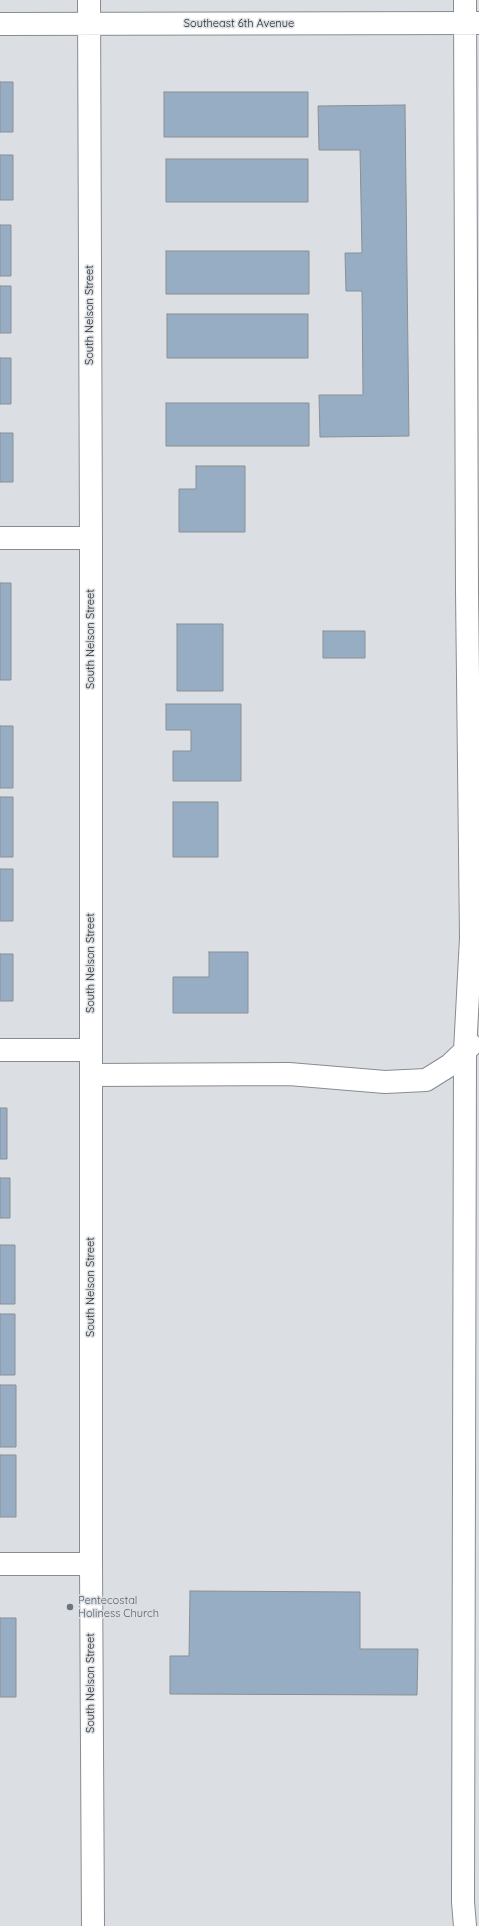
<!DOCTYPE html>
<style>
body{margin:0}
canvas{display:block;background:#dbdfe3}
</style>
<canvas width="479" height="1926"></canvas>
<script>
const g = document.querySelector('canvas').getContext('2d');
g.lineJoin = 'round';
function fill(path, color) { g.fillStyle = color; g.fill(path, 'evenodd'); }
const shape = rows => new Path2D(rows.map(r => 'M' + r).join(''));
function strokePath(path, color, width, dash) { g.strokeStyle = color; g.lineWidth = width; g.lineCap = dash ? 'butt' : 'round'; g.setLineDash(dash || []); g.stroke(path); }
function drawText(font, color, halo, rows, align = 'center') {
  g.font = font + ' Quicksand,sans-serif'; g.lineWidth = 3; g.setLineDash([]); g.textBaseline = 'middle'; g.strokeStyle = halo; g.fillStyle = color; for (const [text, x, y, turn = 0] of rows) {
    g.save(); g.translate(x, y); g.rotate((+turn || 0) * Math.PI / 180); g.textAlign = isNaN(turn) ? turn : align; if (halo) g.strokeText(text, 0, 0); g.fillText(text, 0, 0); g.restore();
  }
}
const building = shape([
 [0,82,13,82,13,132,0,132,0,82],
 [164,92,308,92,308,137,164,137,164,92],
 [405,105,409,436,320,437,319,395,363,395,362,291,346,291,345,253,362,253,360,150,319,150,318,106,405,105],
 [0,155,13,155,13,200,0,200,0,155],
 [166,159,308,159,308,202,166,202,166,159],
 [0,225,11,225,11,276,0,276,0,225],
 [166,251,309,251,309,294,166,294,166,251],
 [0,286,11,286,11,333,0,333,0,286],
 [167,314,308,314,308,358,167,358,167,314],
 [0,358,11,358,11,404,0,404,0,358],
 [166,403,309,403,309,446,166,446,166,403],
 [0,433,13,433,13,482,0,482,0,433],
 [196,466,245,466,245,532,179,532,179,489,196,489,196,466],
 [0,583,11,583,11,680,0,680,0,583],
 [177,624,223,624,223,691,177,691,177,624],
 [323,631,365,631,365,658,323,658,323,631],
 [166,704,241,704,241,781,173,781,173,751,191,751,191,730,166,730,166,704],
 [0,726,13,726,13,788,0,788,0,726],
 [0,797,13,797,13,857,0,857,0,797],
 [173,802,218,802,218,857,173,857,173,802],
 [0,869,13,869,13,921,0,921,0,869],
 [209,952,248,952,248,1013,173,1013,173,977,209,977,209,952],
 [0,954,13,954,13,1001,0,1001,0,954],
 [0,1108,7,1108,7,1159,0,1159,0,1108],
 [0,1178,10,1178,10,1218,0,1218,0,1178],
 [0,1245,15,1245,15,1304,0,1304,0,1245],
 [0,1314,15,1314,15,1375,0,1375,0,1314],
 [0,1385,16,1385,16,1447,0,1447,0,1385],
 [0,1455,16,1455,16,1517,0,1517,0,1455],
 [190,1591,360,1592,360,1649,418,1649,417,1695,170,1694,170,1656,189,1656,190,1591],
 [0,1618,16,1618,16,1697,0,1697,0,1618]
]);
const minor = shape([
 [89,0,91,538,91,1564,93,1926],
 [465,0,467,591,471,938,465,1051,463,1902,465,1926],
 [0,24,479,23],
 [0,538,91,538],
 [0,1050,91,1050],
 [91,1075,289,1074,385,1082,426,1080,450,1065,471,1045],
 [0,1564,91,1564]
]);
const markers = [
 [70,1607,4,"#6b7280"]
];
const streetNames = [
 ["Southeast 6th Avenue",239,24],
 ["South Nelson Street",90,315,-90],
 ["South Nelson Street",91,639,-90],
 ["South Nelson Street",91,963,-90],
 ["South Nelson Street",91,1287,-90],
 ["South Nelson Street",91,1683,-90]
];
const worshipNames = [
 ["Pentecostal",78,1601],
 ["Holiness Church",78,1614]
];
fill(building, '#97adc3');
strokePath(building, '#8b8f93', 1);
strokePath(minor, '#888c90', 24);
strokePath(minor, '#fff', 22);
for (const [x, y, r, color] of markers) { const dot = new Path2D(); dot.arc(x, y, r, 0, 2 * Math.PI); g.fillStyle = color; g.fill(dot); strokePath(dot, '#dbdfe3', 1.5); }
drawText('11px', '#282a2b', '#dbdfe3', streetNames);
drawText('11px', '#5b616d', '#dbdfe3', worshipNames, 'left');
</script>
